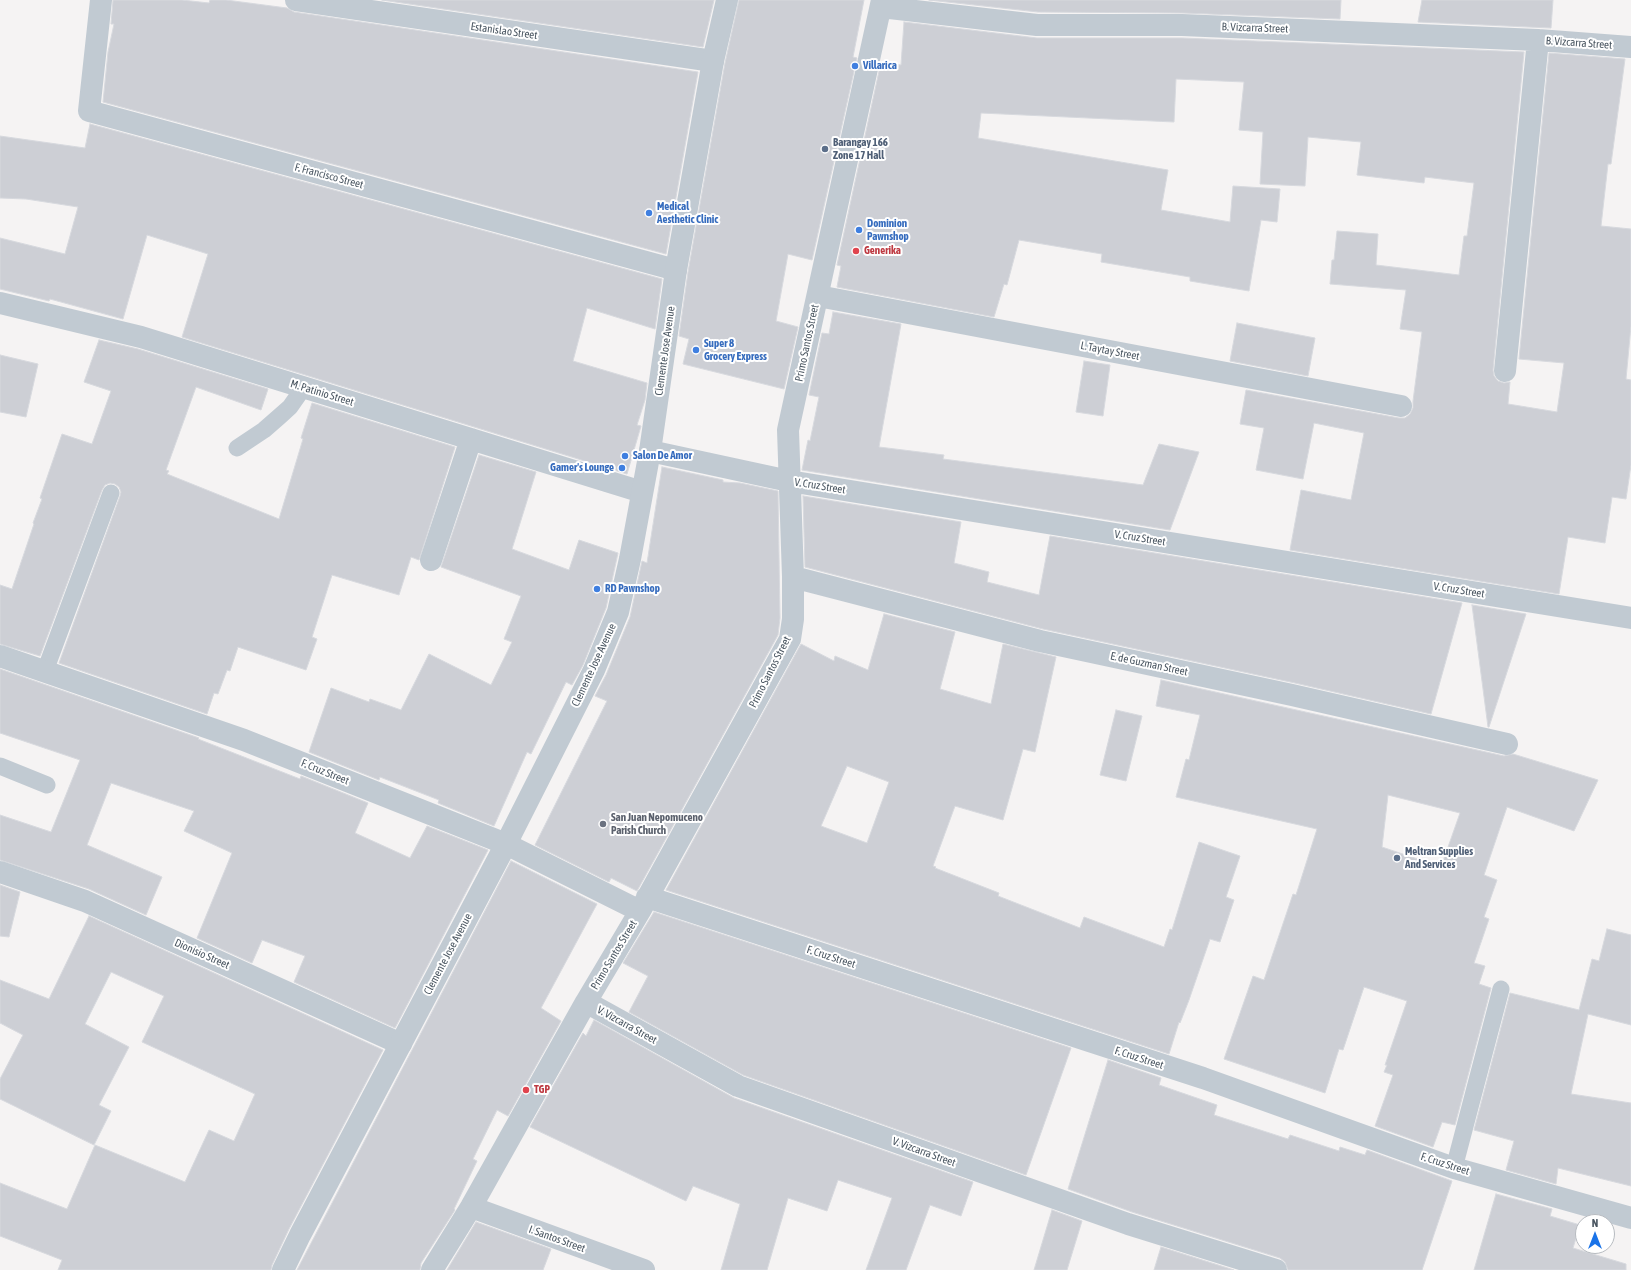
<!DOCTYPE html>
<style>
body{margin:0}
#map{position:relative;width:1631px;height:1270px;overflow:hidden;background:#f5f3f3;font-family:"Asap Condensed",sans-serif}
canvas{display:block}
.north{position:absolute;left:1575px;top:1214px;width:40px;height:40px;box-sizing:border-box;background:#fff;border:1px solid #b7bbc0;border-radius:50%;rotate:0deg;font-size:11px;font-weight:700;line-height:16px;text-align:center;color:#4a5661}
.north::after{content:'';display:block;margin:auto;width:14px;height:18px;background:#1a73e8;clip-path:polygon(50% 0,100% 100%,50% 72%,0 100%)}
</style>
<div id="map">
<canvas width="1631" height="1270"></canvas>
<div class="north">N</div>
</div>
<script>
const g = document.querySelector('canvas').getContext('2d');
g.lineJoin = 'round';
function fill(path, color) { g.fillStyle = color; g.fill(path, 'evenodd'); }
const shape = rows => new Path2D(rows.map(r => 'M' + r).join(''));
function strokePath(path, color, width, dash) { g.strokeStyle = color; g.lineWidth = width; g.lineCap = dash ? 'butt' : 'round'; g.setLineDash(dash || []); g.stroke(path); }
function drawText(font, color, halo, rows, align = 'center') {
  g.font = font + ' "Asap Condensed",sans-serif'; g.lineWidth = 4; g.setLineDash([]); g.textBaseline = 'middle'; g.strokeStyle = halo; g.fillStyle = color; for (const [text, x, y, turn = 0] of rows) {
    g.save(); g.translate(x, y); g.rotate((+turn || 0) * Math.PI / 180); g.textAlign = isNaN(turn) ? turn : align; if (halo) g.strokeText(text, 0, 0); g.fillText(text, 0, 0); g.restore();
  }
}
const building = shape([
 [113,0,182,0,209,3,210,0,226,0,287,8,294,12,698,72,666,254,103,102,108,52,114,24,111,24,113,0],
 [382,0,714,0,703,47,382,0],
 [739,0,864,0,853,57,857,58,812,260,788,254,776,321,798,327,784,389,683,364,689,339,679,336,688,272,725,63,739,0],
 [929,0,1341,0,1340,19,1183,13,1038,12,929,0],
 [1422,0,1553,0,1551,28,1418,22,1422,0],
 [904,22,1037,38,1182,38,1524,52,1493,370,1494,376,1498,381,1504,383,1510,382,1508,404,1557,412,1564,363,1519,359,1549,53,1625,59,1611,164,1608,164,1601,226,1631,229,1631,326,1626,379,1631,380,1631,465,1626,499,1612,497,1605,543,1568,537,1559,594,1290,550,1301,490,1351,500,1364,433,1314,423,1303,479,1256,470,1264,428,1240,424,1246,390,1399,418,1405,418,1410,414,1413,408,1413,401,1422,332,1400,329,1406,290,1330,284,1332,260,1334,260,1337,231,1378,234,1376,265,1459,275,1464,236,1467,236,1474,183,1425,177,1424,183,1357,175,1361,142,1308,137,1305,186,1260,184,1263,132,1239,130,1244,82,1176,79,1174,122,981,113,978,138,1168,170,1161,210,1230,222,1233,186,1280,189,1277,222,1261,220,1249,291,1190,281,1190,277,1101,262,1102,254,1019,240,1007,285,1004,284,994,317,837,287,841,266,837,265,881,62,901,65,904,22],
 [90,124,662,279,655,329,587,308,573,361,647,383,645,400,637,425,641,426,627,474,182,337,208,254,147,235,123,319,50,299,49,301,0,289,0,238,65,254,78,207,26,199,0,198,0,136,85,148,90,124],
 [833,312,901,324,879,447,944,455,943,459,1143,485,1159,444,1199,452,1170,530,802,470,808,440,810,441,819,397,809,395,822,333,829,334,833,312],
 [1237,323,1315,338,1308,376,1230,361,1237,323],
 [99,340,138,349,268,389,261,410,196,387,166,470,169,471,167,474,279,519,303,439,301,438,312,403,455,447,419,560,411,557,399,595,332,575,312,637,317,639,306,670,238,647,230,671,227,670,218,694,214,693,207,714,59,663,120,496,121,492,119,487,115,484,110,483,105,485,102,490,40,656,0,644,0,585,12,589,34,524,33,523,42,499,40,498,62,434,92,444,111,391,84,382,99,340],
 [0,355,38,364,26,417,0,412,0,355],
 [1084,361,1110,365,1103,416,1076,412,1084,361],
 [479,455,536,472,512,549,569,570,579,540,618,553,606,608,583,665,572,685,566,682,531,754,527,752,494,826,438,803,439,800,380,777,379,780,309,752,331,688,369,702,370,699,401,710,429,654,491,685,512,642,504,639,521,596,441,567,479,455],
 [662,467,723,480,723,482,740,483,778,491,780,618,778,635,637,891,611,878,609,882,535,845,607,701,595,696,606,675,630,617,642,561,647,563,662,467],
 [803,496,961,522,954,563,989,572,987,582,1039,595,1050,536,1462,603,1431,714,1295,683,1043,629,805,567,803,496],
 [1472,605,1526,614,1489,727,1488,727,1472,605],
 [884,614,955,632,940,689,991,704,1003,644,1056,657,1035,752,1023,749,1003,820,955,806,933,866,936,867,935,868,999,893,998,896,1080,928,1084,917,1164,947,1170,929,1172,930,1199,842,1240,856,1226,897,1234,900,1220,942,1210,939,1189,1000,1180,1023,1179,1022,1169,1054,666,890,801,644,834,661,835,656,868,670,884,614],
 [847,766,889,782,867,843,821,826,847,766],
 [0,669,199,738,198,739,300,779,301,776,368,803,355,833,410,858,427,826,488,850,395,1028,294,982,305,956,262,940,252,963,197,938,232,853,184,831,194,811,111,783,87,845,162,877,146,915,89,889,0,860,0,815,51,832,80,760,0,733,0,669],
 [1161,680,1504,756,1513,754,1598,780,1574,831,1507,807,1484,875,1497,880,1484,917,1489,919,1474,963,1485,966,1479,984,1491,988,1455,1125,1442,1122,1433,1147,1375,1126,1393,1075,1384,1072,1387,1065,1385,1065,1407,1001,1364,987,1343,1050,1339,1049,1325,1093,1224,1059,1253,976,1264,980,1293,894,1296,895,1317,829,1176,797,1186,759,1189,760,1200,715,1156,706,1161,680],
 [1388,795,1460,813,1441,867,1382,847,1388,795],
 [1116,710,1142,716,1126,781,1100,775,1116,710],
 [511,861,597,904,541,1008,561,1021,508,1116,497,1110,473,1159,477,1161,454,1209,455,1210,421,1263,420,1270,297,1270,511,861],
 [0,885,20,892,9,937,0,936,0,885],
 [654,912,1071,1048,1026,1175,743,1075,629,1012,648,976,623,963,654,912],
 [89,916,383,1050,289,1229,272,1265,271,1270,58,1270,62,1260,0,1236,0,1183,67,1209,95,1145,185,1182,209,1130,234,1141,255,1094,142,1042,164,996,111,972,85,1024,129,1047,99,1105,111,1111,94,1145,0,1099,0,1079,23,1035,0,1023,0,980,49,999,89,916],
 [1607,929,1631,935,1631,1025,1588,1014,1571,1094,1631,1103,1631,1186,1558,1168,1556,1184,1506,1170,1514,1141,1474,1130,1510,993,1579,1010,1592,959,1599,961,1607,929],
 [594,1020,734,1098,973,1182,961,1216,930,1205,906,1270,866,1270,892,1198,838,1180,827,1211,788,1198,767,1270,721,1270,740,1204,693,1186,686,1201,530,1127,583,1033,586,1036,594,1020],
 [1108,1060,1161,1078,1159,1085,1217,1105,1214,1115,1288,1139,1290,1135,1339,1151,1340,1147,1365,1155,1367,1150,1452,1181,1422,1270,1288,1270,1285,1262,1280,1258,1132,1212,1068,1189,1108,1060],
 [1496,1194,1552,1209,1550,1216,1580,1225,1573,1248,1626,1264,1626,1270,1474,1270,1496,1194],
 [1052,1210,1082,1221,1067,1270,1034,1270,1052,1210],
 [476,1222,551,1249,543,1270,447,1270,476,1222],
 [1161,1247,1234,1270,1154,1270,1161,1247]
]);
const service = shape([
 [237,448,264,430,280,416,290,407,304,387],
 [45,671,111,493],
 [0,766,47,785],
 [1454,1168,1501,989]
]);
const minor = shape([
 [101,0,89,111,676,270],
 [296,0,713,61],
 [881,7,1037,25,1182,25,1538,40,1631,47],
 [818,296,1401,406],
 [0,303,141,337,642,492],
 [1505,371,1538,40],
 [650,451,789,481,1631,618],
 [431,560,471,439],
 [793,577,1040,641,1292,695,1507,744],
 [0,656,244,740,506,844,640,911],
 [0,872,85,901,401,1044],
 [647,897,1203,1078,1454,1168,1631,1218],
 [586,1002,738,1086,1128,1224,1276,1270],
 [471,1207,644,1270],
 [432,1270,471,1207,586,1002,640,911,790,639,793,619,793,577,788,430,882,0]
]);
const tertiary = shape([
 [283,1270,300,1235,506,844,594,670,618,612,630,559,650,451,676,270,713,61,727,0]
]);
const markers = [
 [855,66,4,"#3f7fe0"],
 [825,149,4,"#5c6f8a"],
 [649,213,4,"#3f7fe0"],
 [859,230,4,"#3f7fe0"],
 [856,251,4,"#e0444e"],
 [696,350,4,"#3f7fe0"],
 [625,456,4,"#3f7fe0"],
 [622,468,4,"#3f7fe0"],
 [597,589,4,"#3f7fe0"],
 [603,824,4,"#6b7280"],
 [1397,858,4,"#5c6f8a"],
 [526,1090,4,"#e0444e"]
];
const streetNames = [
 ["B. Vizcarra Street",1255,28,2],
 ["Estanislao Street",504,31,8],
 ["B. Vizcarra Street",1579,43,4],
 ["F. Francisco Street",329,176,15],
 ["Primo Santos Street",807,343,-78],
 ["Clemente Jose Avenue",665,351,-82],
 ["L. Taytay Street",1110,351,11],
 ["M. Patinio Street",322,393,17],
 ["V. Cruz Street",820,486,9],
 ["V. Cruz Street",1140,538,9],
 ["V. Cruz Street",1459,590,9],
 ["E. de Guzman Street",1149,664,12],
 ["Clemente Jose Avenue",594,665,-65],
 ["Primo Santos Street",770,672,-63],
 ["F. Cruz Street",325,772,22],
 ["Dionisio Street",202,954,24],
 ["Clemente Jose Avenue",448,954,-62],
 ["Primo Santos Street",614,955,-59],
 ["F. Cruz Street",831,957,18],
 ["V. Vizcarra Street",627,1025,29],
 ["F. Cruz Street",1139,1058,18],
 ["V. Vizcarra Street",924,1152,20],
 ["F. Cruz Street",1445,1164,18],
 ["I. Santos Street",557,1239,20]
];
const shopNames = [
 ["Villarica",863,66],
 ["Medical",657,207],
 ["Aesthetic Clinic",657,220],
 ["Dominion",867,224],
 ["Pawnshop",867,237],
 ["Super 8",704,344],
 ["Grocery Express",704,357],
 ["Salon De Amor",633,456],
 ["Gamer's Lounge",614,468,"right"],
 ["RD Pawnshop",605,589]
];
const serviceNames = [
 ["Barangay 166",833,143],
 ["Zone 17 Hall",833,156],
 ["Meltran Supplies",1405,852],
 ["And Services",1405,865]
];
const healthNames = [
 ["Generika",864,251],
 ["TGP",534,1090]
];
const worshipNames = [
 ["San Juan Nepomuceno",611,818],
 ["Parish Church",611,831]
];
fill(building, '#cdcfd5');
strokePath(building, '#d7d9de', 1);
strokePath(service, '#c1cad2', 17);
strokePath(minor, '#c1cad2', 22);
strokePath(tertiary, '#c1cad2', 22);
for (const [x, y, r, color] of markers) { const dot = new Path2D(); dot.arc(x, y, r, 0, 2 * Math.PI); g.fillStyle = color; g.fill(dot); strokePath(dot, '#fff', 1.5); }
drawText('11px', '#4a5661', '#fff', streetNames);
drawText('bold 11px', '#366cbe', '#fff', shopNames, 'left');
drawText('bold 11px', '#4e5e75', '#fff', serviceNames, 'left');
drawText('bold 11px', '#be3a42', '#fff', healthNames, 'left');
drawText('bold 11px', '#5b616d', '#fff', worshipNames, 'left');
</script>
